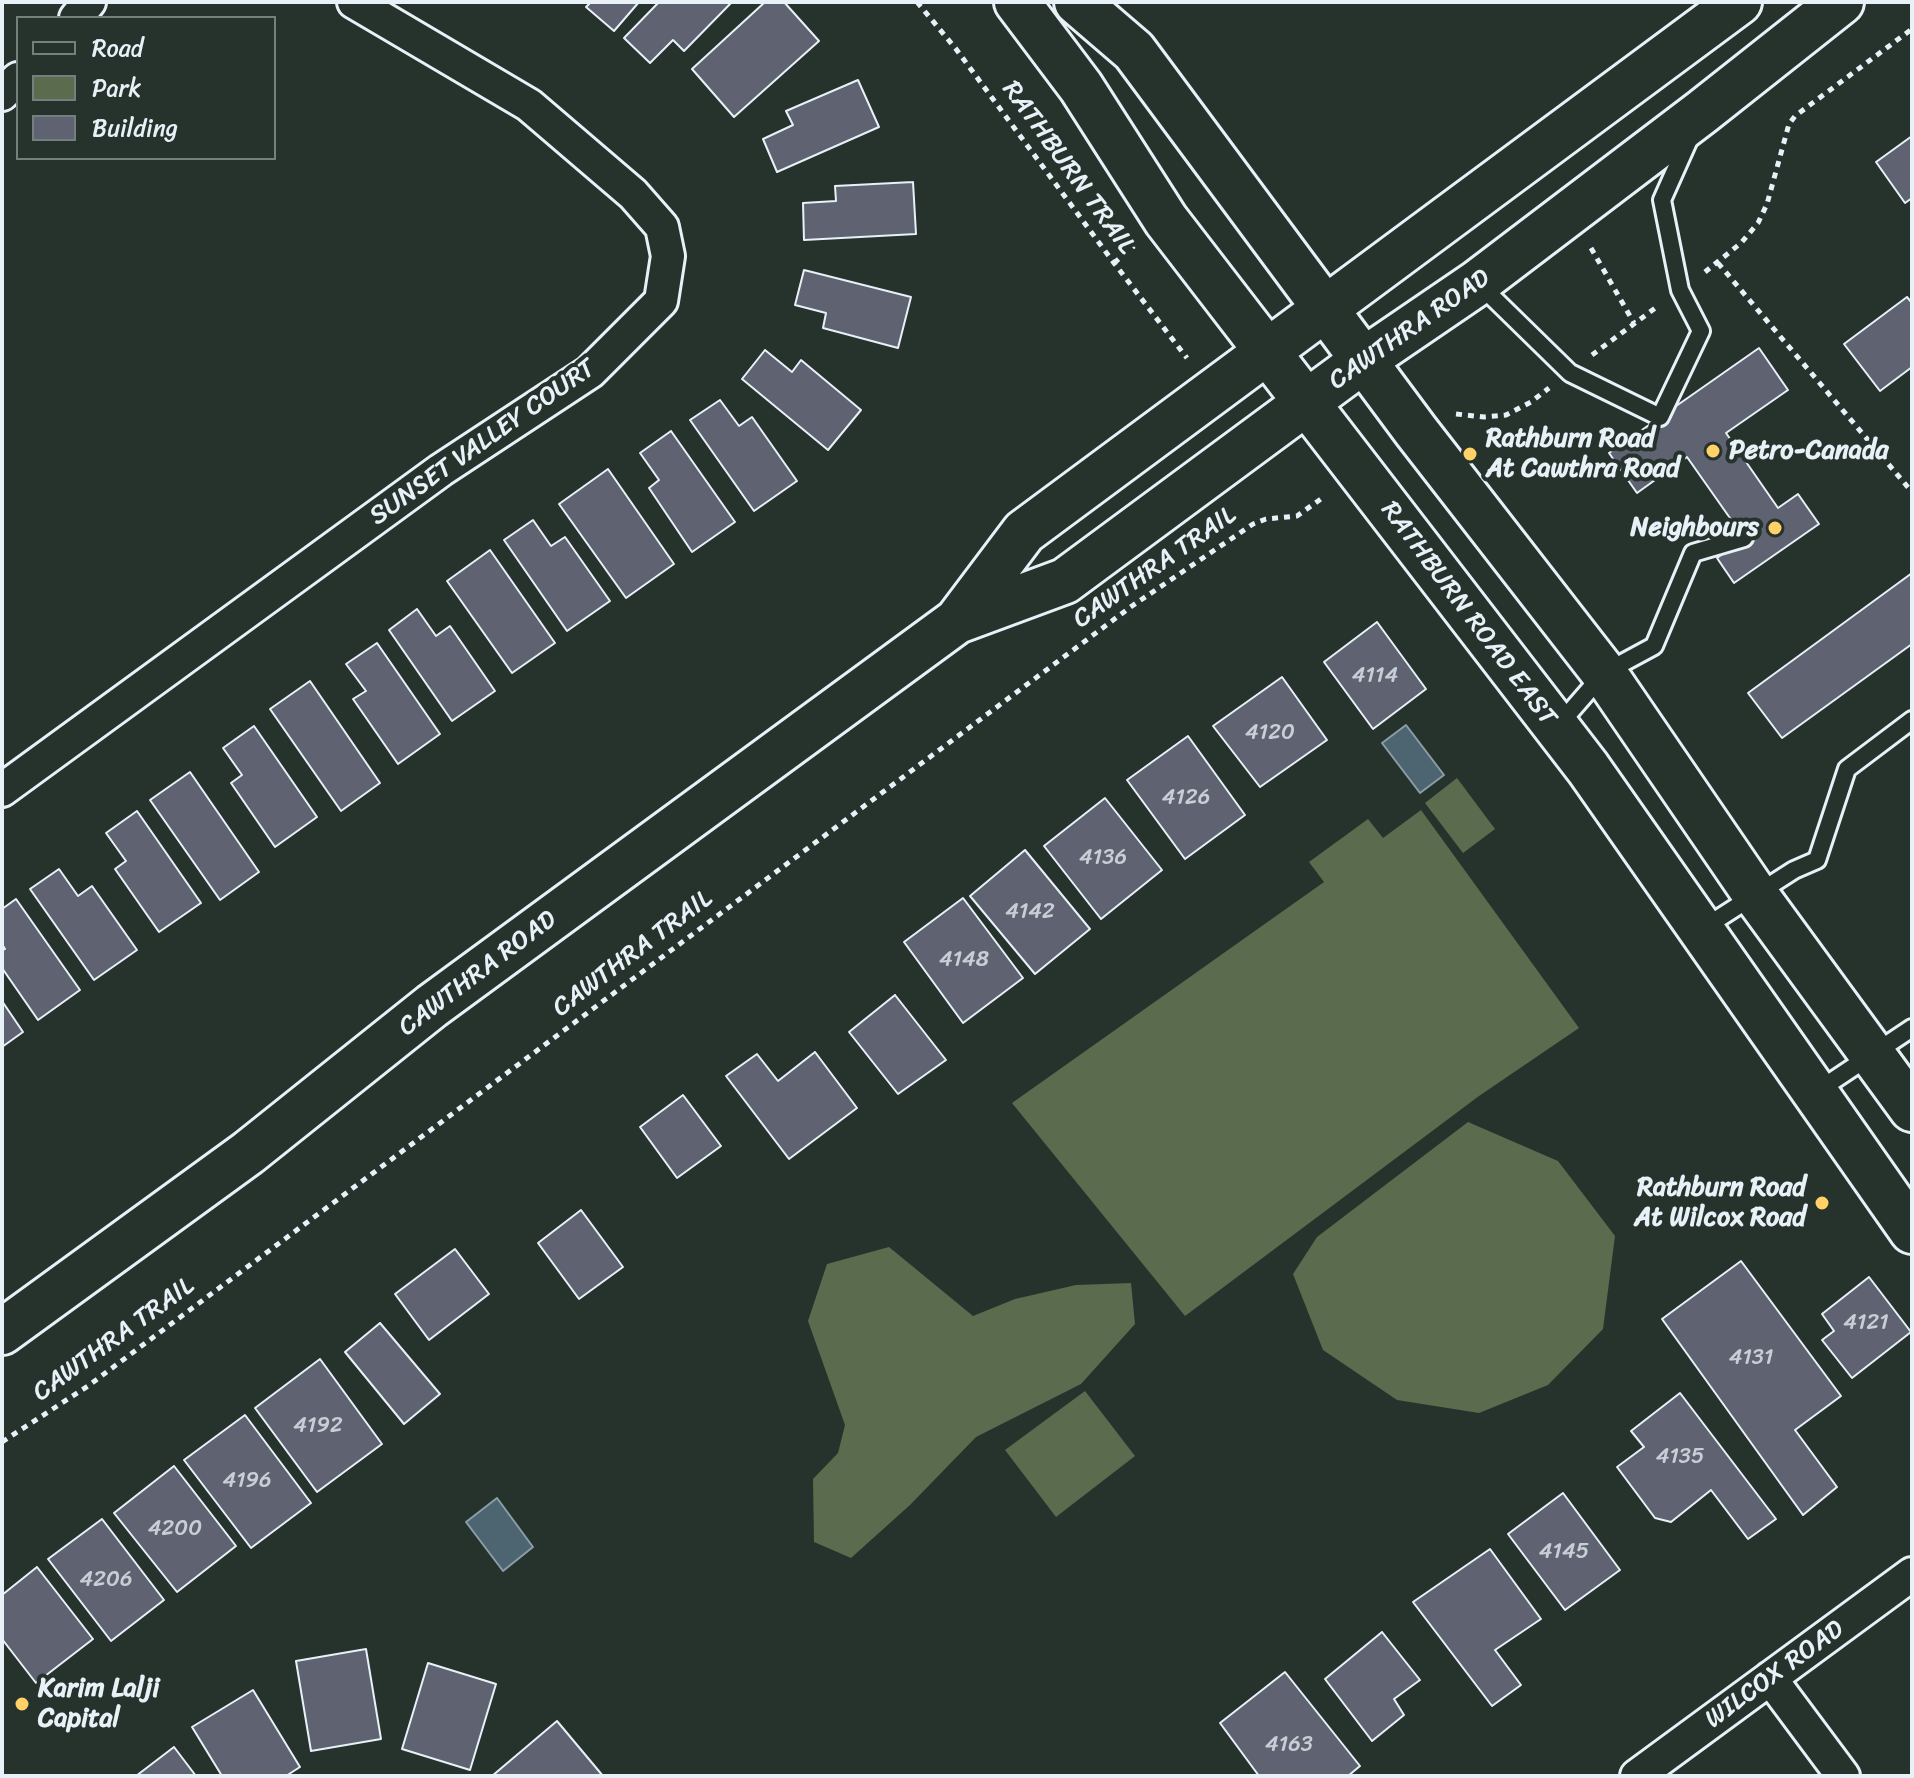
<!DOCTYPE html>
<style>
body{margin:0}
#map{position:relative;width:1914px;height:1778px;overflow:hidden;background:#26332d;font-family:Sriracha,sans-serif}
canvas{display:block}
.frame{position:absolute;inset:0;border:4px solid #e8f1f8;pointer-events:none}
.legend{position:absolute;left:16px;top:16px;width:260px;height:144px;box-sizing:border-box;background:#26332d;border:2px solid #747f7e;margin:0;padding:10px 14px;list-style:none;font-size:24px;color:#e8f1f8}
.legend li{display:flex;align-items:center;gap:16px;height:40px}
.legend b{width:40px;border:2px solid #747f7e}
</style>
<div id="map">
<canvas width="1914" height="1778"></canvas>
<div class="frame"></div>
<ul class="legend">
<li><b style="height:10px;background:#26332d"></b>Road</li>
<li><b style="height:22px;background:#5b6b4d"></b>Park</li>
<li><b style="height:22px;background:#5f6371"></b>Building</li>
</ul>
</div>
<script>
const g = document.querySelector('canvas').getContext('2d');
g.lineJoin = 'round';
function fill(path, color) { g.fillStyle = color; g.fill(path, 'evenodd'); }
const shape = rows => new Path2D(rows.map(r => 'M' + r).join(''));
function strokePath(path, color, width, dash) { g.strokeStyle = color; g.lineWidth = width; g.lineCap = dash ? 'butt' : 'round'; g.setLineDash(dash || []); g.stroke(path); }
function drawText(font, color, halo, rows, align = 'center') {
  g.font = font + ' Sriracha,sans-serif'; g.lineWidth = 8; g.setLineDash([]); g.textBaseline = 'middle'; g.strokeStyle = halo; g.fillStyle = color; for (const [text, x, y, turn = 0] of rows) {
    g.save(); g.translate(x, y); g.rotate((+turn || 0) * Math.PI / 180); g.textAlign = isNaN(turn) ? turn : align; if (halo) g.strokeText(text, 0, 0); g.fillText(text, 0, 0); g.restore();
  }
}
const green = shape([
 [1457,778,1495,829,1463,853,1425,803],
 [1421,810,1579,1028,1479,1096,1185,1316,1012,1103,1324,882,1309,862,1368,819,1383,838],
 [1468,1122,1558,1161,1615,1236,1603,1329,1548,1385,1479,1413,1397,1400,1323,1350,1293,1274,1317,1237],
 [889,1247,973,1316,1015,1299,1076,1285,1131,1283,1135,1324,1081,1384,976,1437,910,1505,851,1558,814,1542,813,1479,838,1453,845,1425,808,1321,827,1264],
 [1085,1391,1135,1456,1056,1517,1005,1450]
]);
const water = shape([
 [1406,725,1444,775,1420,793,1382,743,1406,725],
 [497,1498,533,1547,503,1571,466,1522,497,1498]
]);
const building = shape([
 [591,2,639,2,614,31,586,7,591,2],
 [659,2,732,2,684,51,673,40,650,63,624,38,659,2],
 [765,2,784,2,819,41,734,117,692,69,765,2],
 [858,80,879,127,777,172,763,139,793,125,786,111,858,80],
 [1912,136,1912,198,1905,203,1876,162,1912,136],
 [913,182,916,234,804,240,803,203,836,201,835,186,913,182],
 [804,270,911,297,898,348,823,328,826,313,795,305,804,270],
 [1907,297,1912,303,1912,367,1880,391,1844,344,1907,297],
 [1759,348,1788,390,1726,433,1778,508,1798,494,1819,524,1734,583,1717,558,1744,538,1687,457,1637,493,1609,453,1759,348],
 [765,350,792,372,801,360,861,410,828,450,742,379,765,350],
 [720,400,739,426,752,417,797,481,754,511,690,420,720,400],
 [671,431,735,522,692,552,649,488,659,480,640,453,671,431],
 [608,469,674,564,626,598,559,504,608,469],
 [533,520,551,546,565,537,610,601,567,631,504,540,533,520],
 [490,550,555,643,512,673,447,581,490,550],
 [1912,573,1912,644,1782,738,1748,693,1912,573],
 [417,609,436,636,450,626,495,691,452,721,389,630,417,609],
 [1377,622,1426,689,1373,729,1324,662,1377,622],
 [377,643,440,734,398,764,353,699,366,691,346,664,377,643],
 [1282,677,1327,740,1260,787,1213,726,1282,677],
 [310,681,380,783,341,811,270,709,310,681],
 [254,726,317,817,275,847,231,783,242,775,223,748,254,726],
 [1188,736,1245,815,1185,859,1127,780,1188,736],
 [190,772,259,872,220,900,150,800,190,772],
 [1105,798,1162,870,1101,919,1044,846,1105,798],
 [137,811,201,903,159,932,115,869,126,861,106,833,137,811],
 [1025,850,1090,929,1035,974,970,896,1025,850],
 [59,869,78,896,92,886,137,950,94,980,30,889,59,869],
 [963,898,1023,978,963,1023,904,942,963,898],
 [16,899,80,990,38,1020,2,968,2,950,5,949,2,944,2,909,16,899],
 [895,995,946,1060,898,1094,849,1032,895,995],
 [2,1001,23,1032,2,1047,2,1001],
 [815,1052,857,1108,789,1159,726,1076,757,1054,778,1081,815,1052],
 [683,1095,721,1146,677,1178,640,1127,683,1095],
 [581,1210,623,1267,579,1299,538,1243,581,1210],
 [455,1249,489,1294,429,1340,395,1294,455,1249],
 [1741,1261,1841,1396,1795,1430,1837,1487,1803,1515,1662,1319,1741,1261],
 [1869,1277,1911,1332,1852,1378,1822,1340,1834,1331,1822,1314,1869,1277],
 [380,1323,440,1394,404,1424,345,1352,380,1323],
 [320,1359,382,1444,317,1492,255,1408,320,1359],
 [1680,1393,1776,1519,1748,1539,1711,1490,1671,1522,1655,1518,1617,1467,1644,1447,1631,1431,1680,1393],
 [245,1415,311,1503,251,1548,184,1460,245,1415],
 [174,1466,236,1546,177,1592,114,1513,174,1466],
 [1563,1493,1620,1570,1565,1610,1508,1534,1563,1493],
 [102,1519,164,1600,111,1641,48,1559,102,1519],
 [1490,1549,1541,1619,1495,1650,1521,1685,1492,1706,1413,1602,1490,1549],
 [37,1567,93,1639,36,1683,2,1639,2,1595,37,1567],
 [1382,1632,1420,1680,1394,1699,1404,1715,1372,1741,1325,1679,1382,1632],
 [366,1649,381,1739,311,1751,296,1661,366,1649],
 [428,1663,496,1684,470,1770,402,1749,428,1663],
 [1285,1672,1360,1766,1348,1776,1259,1776,1220,1723,1285,1672],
 [253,1690,300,1767,286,1776,222,1776,192,1727,253,1690],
 [557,1721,603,1776,492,1776,557,1721],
 [174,1747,196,1776,136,1776,174,1747]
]);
const path = shape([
 [917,2,956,49,1114,263,1187,358],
 [1591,248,1634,323],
 [1114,263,1134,246],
 [1718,263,1912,492],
 [1705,272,1741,243,1758,223,1767,204,1789,124,1795,116,1912,29],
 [1592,355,1658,306],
 [1456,414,1484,417,1506,415,1531,402,1549,388],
 [2,1442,88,1386,1132,606,1253,524,1266,519,1297,516,1325,496]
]);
const lane = shape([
 [1479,284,1570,373,1660,417,1701,331,1680,290,1662,200,1691,135],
 [1557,727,1604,673,1654,646,1693,553,1744,538],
 [1702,929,1794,870,1817,860,1847,769,1912,720],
 [1816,1092,1912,1028]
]);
const street = shape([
 [76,18,89,2],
 [2,94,18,79],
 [2,790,441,470,590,372,661,301,668,256,662,227,633,194,529,105,354,2],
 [1770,1678,1843,1776],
 [1637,1776,1912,1574]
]);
const secondary = shape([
 [1017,2,1081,87,1166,220,1588,768,1912,1231],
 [1077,2,1134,51,1416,431,1604,673,1755,894,1912,1109],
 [957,621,1065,581,1364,360,1477,283,1702,112,1841,2],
 [2,1332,248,1153,432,1006,957,621,1024,532,1739,2]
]);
const markers = [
 [1713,451,8,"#ffd166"],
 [1470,454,8,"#ffd166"],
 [1775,528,8,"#ffd166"],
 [1822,1203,8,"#ffd166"],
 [22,1704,8,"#ffd166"]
];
const numberNames = [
 ["4114",1375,676],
 ["4120",1270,733],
 ["4126",1186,798],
 ["4136",1103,858],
 ["4142",1030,912],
 ["4148",964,960],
 ["4121",1866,1323],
 ["4131",1751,1358],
 ["4192",318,1426],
 ["4135",1680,1457],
 ["4196",247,1481],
 ["4200",175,1529],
 ["4145",1564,1552],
 ["4206",106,1580],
 ["4163",1289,1745]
];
const streetNames = [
 ["RATHBURN TRAIL",1068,168,54],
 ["CAWTHRA ROAD",1410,330,-35],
 ["SUNSET VALLEY COURT",483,443,-35],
 ["CAWTHRA TRAIL",1155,568,-35],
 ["RATHBURN ROAD EAST",1468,614,53],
 ["CAWTHRA TRAIL",633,954,-37],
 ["CAWTHRA ROAD",478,974,-37],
 ["CAWTHRA TRAIL",114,1340,-36],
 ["WILCOX ROAD",1775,1675,-36]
];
const poiNames = [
 ["Rathburn Road",1486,439],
 ["At Cawthra Road",1486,469],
 ["Petro-Canada",1729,451],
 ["Neighbours",1759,528,"right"],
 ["Rathburn Road",1806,1188,"right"],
 ["At Wilcox Road",1806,1218,"right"],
 ["Karim Lalji",38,1689],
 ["Capital",38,1719]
];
fill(green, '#5b6b4d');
fill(water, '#4d6571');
strokePath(water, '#8b9da7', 2);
fill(building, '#5f6371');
strokePath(building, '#e8f1f8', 2);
strokePath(lane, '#e8f1f8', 22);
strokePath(street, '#e8f1f8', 38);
strokePath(secondary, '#e8f1f8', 50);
strokePath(path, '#e8f1f8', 5, [6, 6]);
strokePath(lane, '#26332d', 16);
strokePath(street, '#26332d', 32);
strokePath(secondary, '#26332d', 44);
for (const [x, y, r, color] of markers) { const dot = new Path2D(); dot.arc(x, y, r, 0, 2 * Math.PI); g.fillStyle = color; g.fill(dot); strokePath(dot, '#26332d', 3); }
drawText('22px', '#c6ced6', null, numberNames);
drawText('26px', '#e8f1f8', '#26332d', streetNames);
drawText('bold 26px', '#e8f1f8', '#26332d', poiNames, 'left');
</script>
